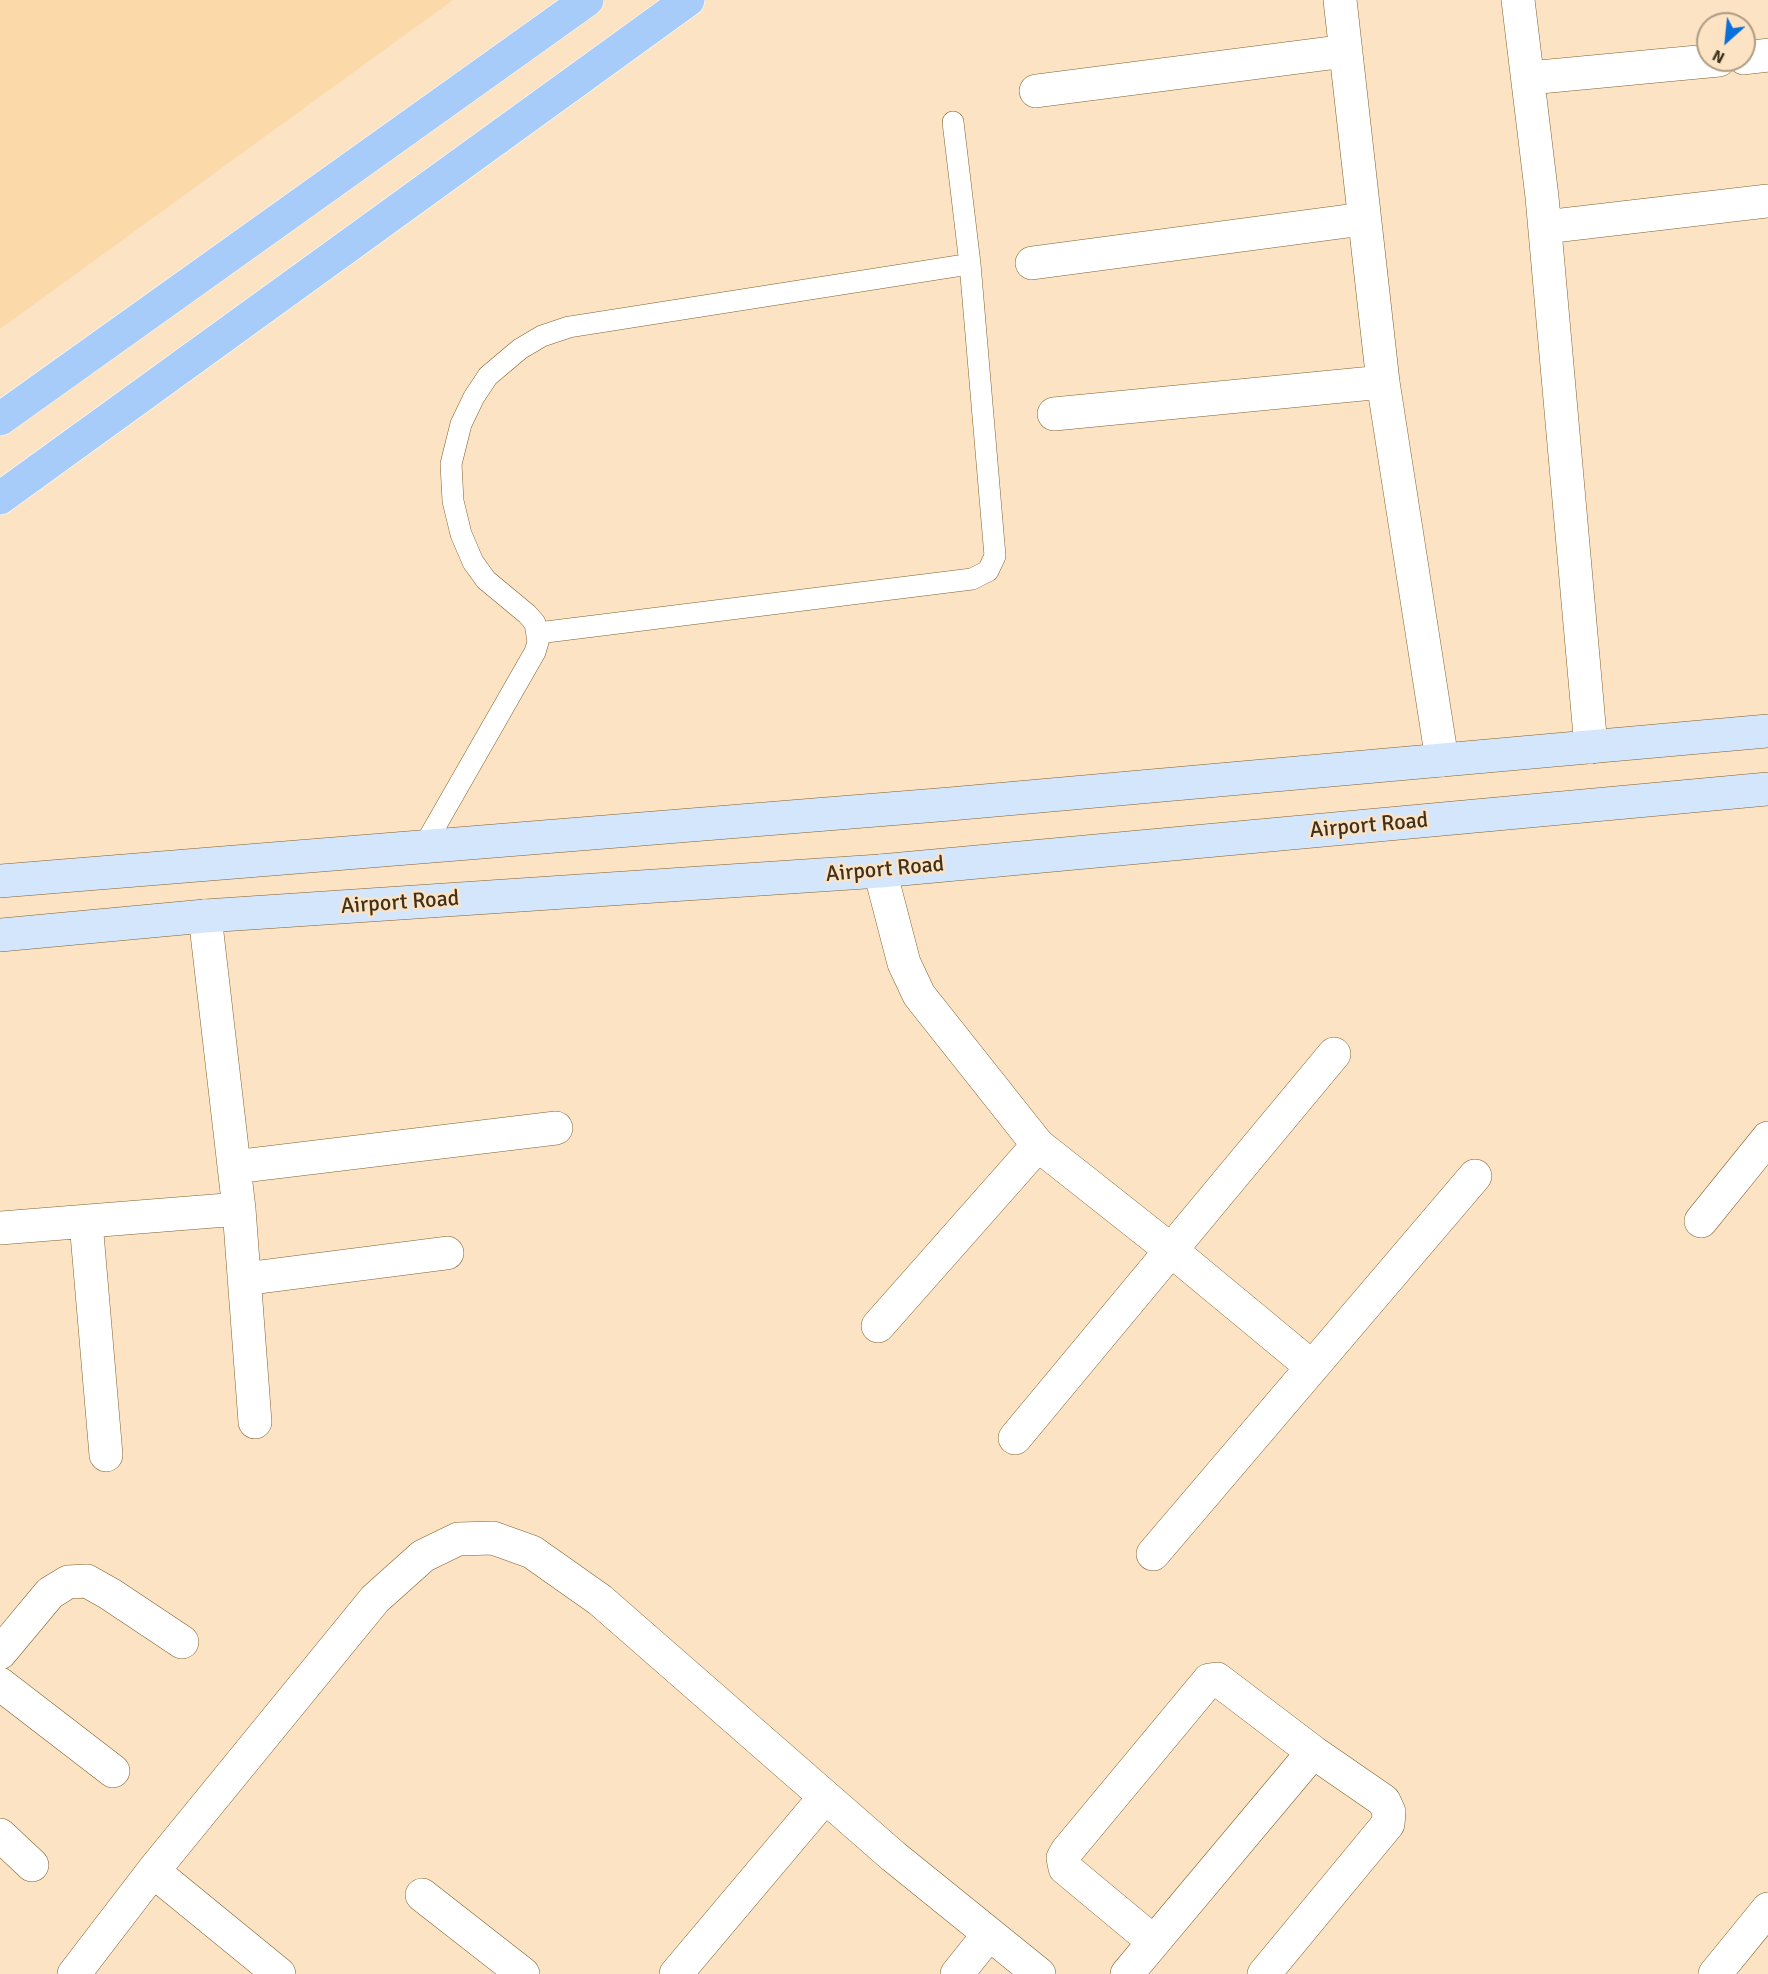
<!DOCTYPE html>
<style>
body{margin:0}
#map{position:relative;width:1768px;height:1974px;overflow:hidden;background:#fbe3c4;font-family:Signika,sans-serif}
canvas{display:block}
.north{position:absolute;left:1696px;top:12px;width:60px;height:60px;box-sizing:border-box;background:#fbe3c4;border:2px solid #b09c81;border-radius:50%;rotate:207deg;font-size:16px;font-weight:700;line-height:24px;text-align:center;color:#40311c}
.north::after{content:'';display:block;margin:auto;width:21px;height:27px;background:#0870d8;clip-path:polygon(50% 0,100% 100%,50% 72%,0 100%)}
</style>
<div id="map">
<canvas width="1768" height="1974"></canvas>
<div class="north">N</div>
</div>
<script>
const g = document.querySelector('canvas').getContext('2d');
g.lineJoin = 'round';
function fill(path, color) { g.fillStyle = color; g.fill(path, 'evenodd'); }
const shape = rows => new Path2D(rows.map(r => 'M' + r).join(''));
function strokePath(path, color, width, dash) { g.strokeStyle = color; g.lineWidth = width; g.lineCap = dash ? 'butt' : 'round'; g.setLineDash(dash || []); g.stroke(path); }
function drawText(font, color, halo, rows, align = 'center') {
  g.font = font + ' Signika,sans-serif'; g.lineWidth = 5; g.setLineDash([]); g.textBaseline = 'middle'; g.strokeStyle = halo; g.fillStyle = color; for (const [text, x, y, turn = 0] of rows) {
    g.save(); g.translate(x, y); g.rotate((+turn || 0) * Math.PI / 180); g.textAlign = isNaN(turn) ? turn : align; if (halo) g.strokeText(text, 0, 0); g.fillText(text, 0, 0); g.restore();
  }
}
const built = shape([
 [0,0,453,0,0,329]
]);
const service = shape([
 [538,633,972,579,988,571,995,556,970,264,953,122],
 [424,846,535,652,538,642,535,623,527,614,486,580,473,562,461,534,453,501,451,464,461,424,474,397,488,376,520,349,542,336,569,327,970,264]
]);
const minor = shape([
 [1340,0,1383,382,1442,760],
 [1518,0,1542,197,1591,747],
 [1744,58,1768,55],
 [1529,78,1719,60],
 [1036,91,1346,51],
 [1545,227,1768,201],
 [1032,263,1363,219],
 [1054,414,1383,382],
 [880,871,904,963,919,995,1038,1145,1172,1251,1312,1367],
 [205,916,239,1209,255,1422],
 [234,1167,556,1128],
 [1701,1221,1768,1138],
 [86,1222,106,1455],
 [0,1228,239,1209],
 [244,1279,447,1253],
 [878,1326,1038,1145],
 [1015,1438,1334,1054],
 [1153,1554,1475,1176],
 [0,1653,50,1593,68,1582,87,1581,110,1594,182,1642],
 [0,1684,113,1771],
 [0,1835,32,1865],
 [153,1871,279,1974],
 [422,1895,523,1974],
 [1154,1942,1065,1868,1063,1858,1067,1851,1209,1680,1217,1679,1313,1752],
 [74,1974,153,1871,375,1599,423,1556,458,1539,493,1538,532,1552,600,1600,893,1856,1039,1974],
 [676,1974,825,1797],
 [957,1974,989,1934],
 [1127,1974,1313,1752,1384,1801,1389,1812,1388,1824,1264,1974],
 [1715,1974,1768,1909]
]);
const secondary = shape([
 [0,881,950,804,1768,731],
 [0,935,205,916,880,871,1768,789]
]);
const primary = shape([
 [0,419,587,0],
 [0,498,688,0]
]);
const streetNames = [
 ["Airport Road",1369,826,-5],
 ["Airport Road",885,870,-5],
 ["Airport Road",400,903,-4]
];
fill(built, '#fcd9a9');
strokePath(service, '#82602c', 22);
strokePath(minor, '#82602c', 34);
strokePath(secondary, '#82602c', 34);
strokePath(primary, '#fff', 34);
strokePath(service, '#fff', 21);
strokePath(minor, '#fff', 33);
strokePath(secondary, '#d4e6fc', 33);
strokePath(primary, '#a8ccfa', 33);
drawText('22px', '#40311c', '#fbe3c4', streetNames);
</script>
